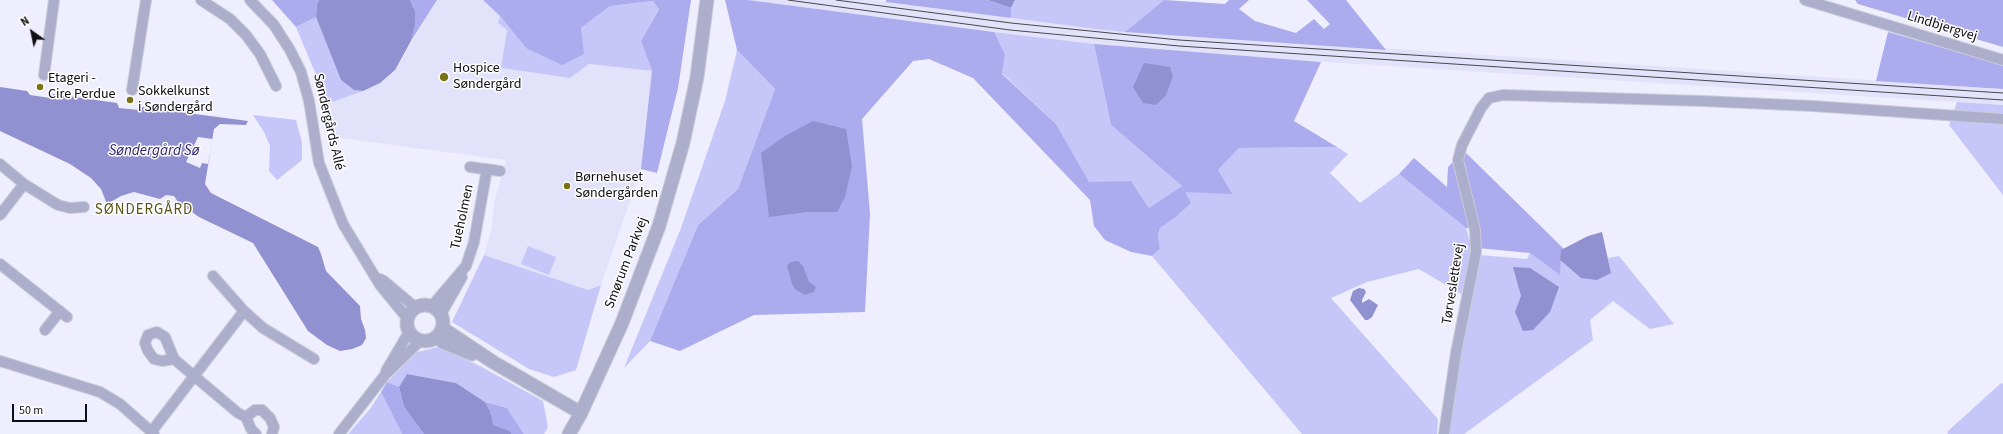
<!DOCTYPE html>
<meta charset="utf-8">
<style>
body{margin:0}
#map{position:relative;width:2003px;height:434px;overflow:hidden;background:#eeeefe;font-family:"Source Sans 3",sans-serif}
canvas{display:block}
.north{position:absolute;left:12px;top:12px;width:40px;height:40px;-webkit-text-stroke:3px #fff;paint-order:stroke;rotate:327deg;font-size:11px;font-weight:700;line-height:16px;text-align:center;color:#0d0d12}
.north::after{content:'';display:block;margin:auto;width:14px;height:18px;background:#0d0d12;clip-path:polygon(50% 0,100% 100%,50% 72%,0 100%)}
.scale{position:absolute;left:12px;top:404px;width:75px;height:18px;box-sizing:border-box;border:2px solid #0d0d12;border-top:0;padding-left:5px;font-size:12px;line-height:14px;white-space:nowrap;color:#0d0d12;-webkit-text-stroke:3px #fff;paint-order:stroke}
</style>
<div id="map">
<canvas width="2003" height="434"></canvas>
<div class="north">N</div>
<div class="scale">50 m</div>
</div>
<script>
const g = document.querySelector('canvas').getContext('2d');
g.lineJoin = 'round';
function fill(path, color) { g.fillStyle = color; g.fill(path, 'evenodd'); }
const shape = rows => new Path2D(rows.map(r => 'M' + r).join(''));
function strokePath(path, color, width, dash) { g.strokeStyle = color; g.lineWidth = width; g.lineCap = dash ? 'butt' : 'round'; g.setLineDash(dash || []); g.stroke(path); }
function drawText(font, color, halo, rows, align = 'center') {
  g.font = font + ' "Source Sans 3",sans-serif'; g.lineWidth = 3; g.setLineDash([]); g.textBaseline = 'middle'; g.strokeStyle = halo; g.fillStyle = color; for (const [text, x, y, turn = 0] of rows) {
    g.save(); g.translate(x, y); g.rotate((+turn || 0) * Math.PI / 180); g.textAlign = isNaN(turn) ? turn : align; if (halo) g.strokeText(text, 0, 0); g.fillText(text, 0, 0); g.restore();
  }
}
const built = shape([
 [437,0,483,0,500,16,498,23,507,30,501,68,570,78,589,64,652,71,641,169,601,285,588,290,484,255,492,227,494,203,506,160,333,137,324,105,380,83,395,70],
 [747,0,871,0,1095,29,2003,89,2003,105,1262,58,1094,44]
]);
const green = shape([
 [1015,0,1164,0,1125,32,1095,29,1011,18,1011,8],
 [653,1,659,8,641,41,652,71,589,64,570,78,501,68,507,30,498,23,500,16,526,48,581,28,610,6],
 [316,17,341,80,354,90,363,91,324,105,319,82,296,27],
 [994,32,1094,44,1111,125,1182,186,1149,208,1131,181,1089,183,1056,124,1002,73,1005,54],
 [737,50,775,89,738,189,698,225,650,341,624,368,681,228,725,101],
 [1957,102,2003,105,2003,195,1949,125],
 [253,115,296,120,302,142,302,160,277,180,269,171,270,146,264,132],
 [1337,147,1348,154,1330,173,1360,203,1399,174,1466,228,1473,252,1461,294,1419,269,1367,282,1331,298,1438,419,1437,434,1302,434,1152,256,1160,249,1158,235,1160,228,1173,219,1185,192,1218,170,1239,148],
 [528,246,556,257,549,275,521,264],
 [1530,253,1559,274,1560,260,1581,278,1611,273,1608,258,1619,256,1674,324,1650,329,1613,301,1590,320,1593,340,1464,434,1446,434,1479,255,1527,259],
 [484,255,588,290,601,285,576,370,554,377,529,369,452,322],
 [438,347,480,366,543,401,548,427,544,434,524,434,507,408,485,402,456,383,407,374,399,387,387,382,417,352],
 [2001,383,2003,384,2003,434,1948,434,1947,432],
 [381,392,402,434,348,434,370,409]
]);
const forest = shape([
 [272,0,319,0,317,4,316,17,296,27],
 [410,0,437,0,411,41,415,24,415,11],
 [483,0,691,0,678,88,657,173,641,169,652,71,641,41,659,9,653,1,610,6,581,28,584,54,562,65,526,48,500,16],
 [725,0,748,0,994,32,1005,54,1002,74,1056,124,1089,182,1131,181,1149,208,1182,186,1111,125,1094,44,1321,62,1294,121,1337,147,1239,148,1218,170,1232,194,1185,192,1191,203,1173,219,1160,228,1158,235,1160,249,1152,256,1131,252,1105,240,1094,226,1090,200,973,78,929,59,913,61,862,119,870,214,865,312,754,315,680,351,650,341,698,225,738,189,775,89,737,50],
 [886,0,988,0,1011,8,1011,18,886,2],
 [1164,0,1225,4,1229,0,1249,0,1239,9,1255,21,1296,33,1314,19,1324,29,1330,24,1307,0,1346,0,1386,50,1125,32],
 [1855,0,2003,0,2003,47,1858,4],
 [1888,32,2003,65,2003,89,1876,81],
 [1464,151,1564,249,1561,251,1560,275,1530,253,1478,248,1477,228,1466,228,1399,174,1414,158,1447,187,1448,167],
 [387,382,399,387,404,407,424,434,402,434,381,392],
 [485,402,507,408,524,434,512,434,510,431,492,425,490,411]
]);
const water = shape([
 [319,0,410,0,415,11,415,25,411,41,395,70,380,83,363,91,354,90,341,80,316,17,317,4],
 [988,0,1015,0,1011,8],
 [1144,63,1170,67,1173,76,1166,95,1156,105,1143,103,1133,87],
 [0,87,27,91,30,95,50,98,53,94,117,103,119,108,139,110,142,107,248,121,246,125,220,124,214,129,205,184,211,193,318,247,321,254,326,271,360,306,361,319,365,330,366,338,362,345,352,349,340,351,327,345,308,331,253,243,199,217,178,202,174,196,166,195,160,199,134,192,121,196,107,204,101,189,91,178,70,164,0,131],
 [813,121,846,129,852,166,845,197,837,212,807,212,769,217,761,153,785,136],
 [1602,232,1611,273,1597,280,1581,278,1560,260,1561,250,1588,236],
 [798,261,803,266,809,282,816,287,814,292,805,295,796,290,792,284,787,266,790,262],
 [1513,267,1530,268,1559,287,1550,312,1533,330,1523,331,1515,312,1521,296],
 [1359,288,1364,289,1366,292,1362,300,1362,303,1369,299,1378,305,1372,317,1368,320,1365,320,1350,300,1353,291],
 [407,374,456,383,485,402,490,411,493,425,510,431,512,434,424,434,404,407,399,387]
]);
const pier = shape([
 [198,137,213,139,208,164,202,163,200,168,186,162]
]);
const minor = shape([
 [201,0,230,19,246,35,260,54,276,86],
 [250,0,274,25,290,50,301,72,309,101,319,163,343,224,380,285,407,318],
 [1805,0,2003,60],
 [44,75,54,0],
 [132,90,146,0],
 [0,164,24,184,58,205,70,208,84,207],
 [470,167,500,171],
 [0,215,24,184],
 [0,264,67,317],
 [213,276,244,311,263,328,314,359],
 [380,279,384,281,415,307],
 [432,306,466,266,474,242,487,169],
 [441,314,462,277],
 [45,330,60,311],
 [174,359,162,361,154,359,148,351,145,343,148,335,157,332,165,337,174,359,238,413,246,417,251,429,256,434],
 [0,361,100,392,120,404,154,434],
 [386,371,409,332],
 [246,417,255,410,262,410,270,418,274,427,272,434],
 [152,431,244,311],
 [339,434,385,375,420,341],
 [1444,434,1456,353,1476,252,1475,230,1458,160,1462,145,1481,108,1489,98,1503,95,1702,101,1812,106,2003,119]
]);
const tertiary = shape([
 '407 323a18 18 0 1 1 36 0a18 18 0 1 1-36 0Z',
 [442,328,493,362,581,413],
 [436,337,443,342,472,354],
 [569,434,581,413,622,323,659,226,683,143,697,77,707,0]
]);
const tram = shape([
 [788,0,1010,30,1179,46,2003,100],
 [836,0,1011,23,1179,40,2003,93]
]);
const markers = [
 [444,77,5,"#7a7315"],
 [40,87,4,"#7a7315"],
 [130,100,4,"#7a7315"],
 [567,186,4,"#7a7315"]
];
const streetNames = [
 ["Lindbjergvej",1942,27,17],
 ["Søndergårds Allé",328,122,77],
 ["Tueholmen",463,217,-78],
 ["Smørum Parkvej",627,263,-69],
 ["Tørveslettevej",1454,284,-81]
];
const poiNames = [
 ["Hospice",453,69],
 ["Søndergård",453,85],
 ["Etageri -",48,79],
 ["Cire Perdue",48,95],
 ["Sokkelkunst",138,92],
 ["i Søndergård",138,108],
 ["Børnehuset",575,178],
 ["Søndergården",575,194]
];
const waterNames = [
 ["Søndergård Sø",154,152]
];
const neighbourhoodNames = [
 ["SØNDERGÅRD",144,211]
];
fill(built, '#e2e3fa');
fill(green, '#c6c6f9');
fill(forest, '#acabed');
fill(water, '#9190d0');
fill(pier, '#eeeefe');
strokePath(minor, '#cacad8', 12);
strokePath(tertiary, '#cacad8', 15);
strokePath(minor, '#adaecb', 10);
strokePath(tertiary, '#adaecb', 13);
strokePath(tram, '#47474e', 1);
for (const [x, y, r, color] of markers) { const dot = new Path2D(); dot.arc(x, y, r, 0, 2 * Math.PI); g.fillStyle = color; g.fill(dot); strokePath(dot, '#fff', 1.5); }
drawText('14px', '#0d0d12', '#fff', streetNames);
drawText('14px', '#0d0d12', '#fff', poiNames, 'left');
drawText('italic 15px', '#2e216c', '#fff', waterNames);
g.letterSpacing = '1px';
drawText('15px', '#585316', '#fff', neighbourhoodNames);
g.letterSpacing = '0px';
</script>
